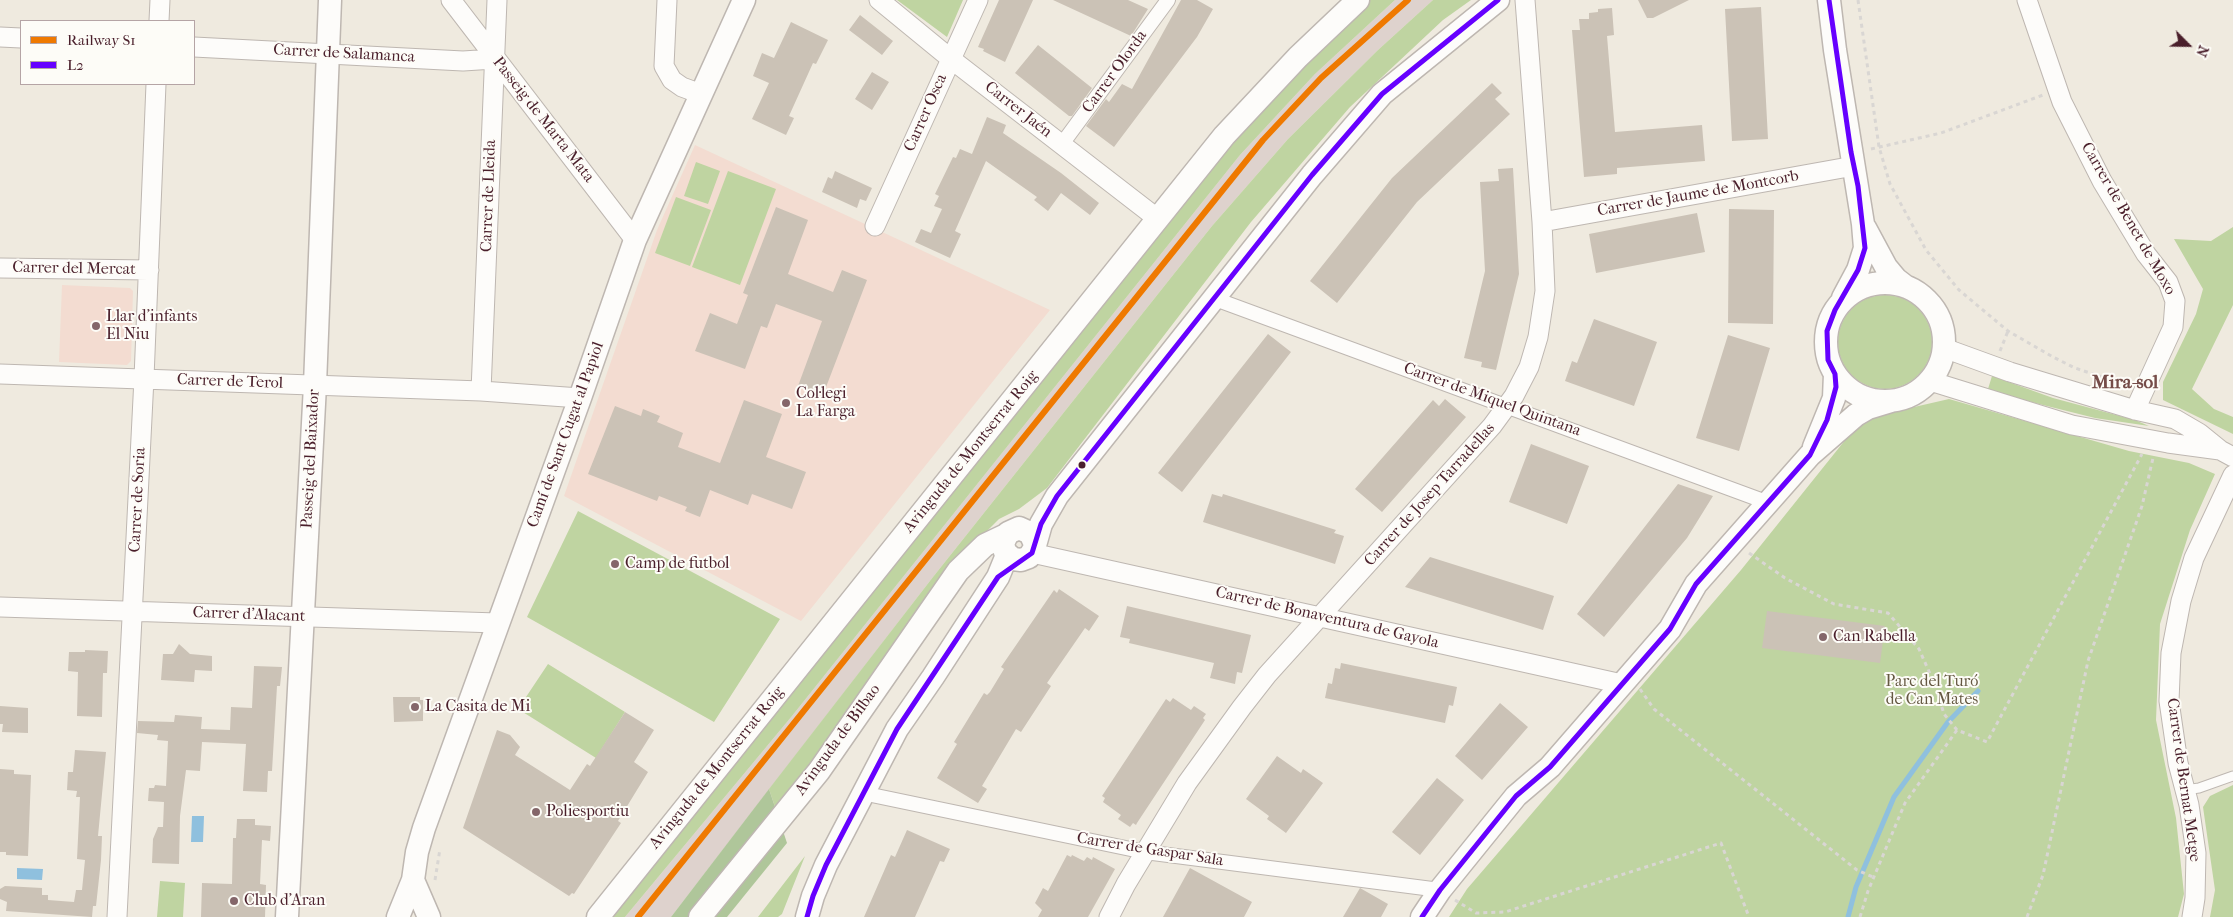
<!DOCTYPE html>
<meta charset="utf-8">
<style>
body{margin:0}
#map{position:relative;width:2233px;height:917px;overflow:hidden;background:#efeadf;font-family:"IM FELL French Canon",serif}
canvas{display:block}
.legend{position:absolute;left:20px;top:20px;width:175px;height:65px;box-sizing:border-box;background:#fdfcf7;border:1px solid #b5a4a5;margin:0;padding:6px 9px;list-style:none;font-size:15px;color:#4a1f2b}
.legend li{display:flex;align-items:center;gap:10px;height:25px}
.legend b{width:25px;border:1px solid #b5a4a5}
.north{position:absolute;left:2163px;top:20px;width:50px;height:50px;-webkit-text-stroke:4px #fdfcf7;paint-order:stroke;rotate:113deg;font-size:14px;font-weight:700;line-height:20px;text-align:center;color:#4a1f2b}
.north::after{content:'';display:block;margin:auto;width:18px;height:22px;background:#4a1f2b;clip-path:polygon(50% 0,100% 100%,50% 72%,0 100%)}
</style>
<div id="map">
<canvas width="2233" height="917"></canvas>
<ul class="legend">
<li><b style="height:6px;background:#ef7900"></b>Railway S1</li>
<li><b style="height:6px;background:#60f"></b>L2</li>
</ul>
<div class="north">N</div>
</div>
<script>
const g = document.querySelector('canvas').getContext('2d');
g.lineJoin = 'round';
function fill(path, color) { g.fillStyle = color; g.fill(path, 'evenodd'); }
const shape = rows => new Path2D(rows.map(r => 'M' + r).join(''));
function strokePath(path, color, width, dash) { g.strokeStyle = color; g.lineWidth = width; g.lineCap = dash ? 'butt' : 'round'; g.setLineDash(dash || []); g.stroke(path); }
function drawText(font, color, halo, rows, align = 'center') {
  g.font = font + ' "IM FELL French Canon",serif'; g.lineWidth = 4; g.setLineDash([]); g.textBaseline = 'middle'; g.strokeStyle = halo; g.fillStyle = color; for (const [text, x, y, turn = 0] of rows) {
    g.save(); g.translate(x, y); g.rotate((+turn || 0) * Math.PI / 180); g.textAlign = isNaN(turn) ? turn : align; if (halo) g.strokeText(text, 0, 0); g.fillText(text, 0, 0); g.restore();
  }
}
const built = shape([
 [695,145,1050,310,801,621,564,496,657,230],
 [62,285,130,288,133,291,131,361,127,365,59,362]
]);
const industrial = shape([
 [1395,0,1433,0,1378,50,1288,139,1212,226,933,577,671,917,625,917,792,716,1240,155,1315,74]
]);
const green = shape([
 [897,0,963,0,947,37],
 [1368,0,1395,0,1315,74,1240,155,792,716,625,917,609,917,1253,116],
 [1433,0,1471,0,1443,20,1350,107,1251,222,1047,488,1019,509,999,519,982,536,777,813,769,789,933,577,1212,226,1288,139,1378,50],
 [696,162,720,171,708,204,684,196],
 [728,171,776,189,740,285,692,267],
 [676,197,711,210,690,266,655,253],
 [2233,227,2233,305,2192,389,2214,409,2233,417,2233,434,2163,400,2163,382,2196,314,2203,289,2174,239,2211,241],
 '1838 342a47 47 0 1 1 94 0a47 47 0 1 1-94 0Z',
 [1992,376,2053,398,2135,420,2149,426,2095,418,2027,401,1988,389],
 [1949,399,2129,451,2189,463,2215,474,2190,530,2160,624,2156,720,2176,818,2184,894,2178,917,1449,917,1467,889,1741,570,1862,419],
 [578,511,780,619,714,722,527,617],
 [548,664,625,712,596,758,518,709],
 [2233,785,2233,917,2210,917,2215,890,2203,807,2210,796],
 [805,856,782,914,778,917,758,917],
 [160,881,185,883,183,917,157,917]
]);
const forest = shape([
 [769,789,787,843,727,917,671,917]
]);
const water = shape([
 [192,816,204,816,203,842,191,842],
 [17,868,43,869,42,880,17,879]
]);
const stream = shape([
 [1848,917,1856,887,1894,797,1948,722,1978,691]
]);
const building = shape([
 [999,0,1033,0,1005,62,983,51,984,49,978,47],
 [1053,0,1128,0,1148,9,1131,36],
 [1181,0,1197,0,1213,9,1197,37,1114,147,1086,126,1106,99,1109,102,1122,84,1132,89],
 [1638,0,1689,0,1653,18,1647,18],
 [1761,7,1768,139,1732,141,1725,9],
 [1612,8,1614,35,1607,36,1615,132,1702,125,1705,161,1617,168,1617,174,1584,177,1572,30,1580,30,1579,19,1589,19,1589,13,1598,12,1598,9],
 [860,15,893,41,882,55,849,30],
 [791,22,828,40,816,64,813,63,789,116,794,118,786,135,752,119,769,83,753,76,762,53,774,58],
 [1038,45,1092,88,1072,116,1069,116,1015,73],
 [872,72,889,82,872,110,855,99],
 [1492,83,1502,93,1495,99,1510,114,1417,202,1337,303,1310,281,1392,178],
 [987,117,1006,125,1003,133,1061,173,1099,203,1090,215,1061,193,1048,211,1034,200,1037,197,986,161,955,231,961,234,950,258,915,242,921,229,931,233,942,209,934,206,939,196,935,194,953,157,956,158,960,149,972,154],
 [1513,168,1519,274,1496,370,1481,367,1482,362,1464,358,1485,271,1480,182,1499,181,1498,169],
 [835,171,872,188,866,201,860,199,857,208,822,192,828,177,832,179],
 [776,207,808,220,788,274,833,292,842,270,867,280,823,395,798,386,822,321,776,304,767,328,761,326,745,369,695,351,710,313,737,324,748,295,743,293],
 [1729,209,1774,210,1773,324,1728,323],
 [1697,213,1705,252,1596,273,1589,234],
 [1594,319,1657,342,1634,406,1565,381,1572,361,1577,363],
 [1268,334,1291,352,1182,492,1158,473],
 [1728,335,1770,348,1739,451,1696,438],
 [1445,399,1466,417,1382,512,1355,489,1433,400,1439,406],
 [744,400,782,414,766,457,806,472,792,509,752,494,748,505,710,490,700,517,685,511,687,507,659,496,657,501,588,474,615,406,641,416,643,409,660,416,657,422,683,433,678,447,720,463],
 [1531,444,1589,466,1567,524,1509,502],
 [1678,484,1713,496,1687,538,1604,637,1577,614],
 [1212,494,1222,497,1223,494,1336,530,1334,533,1344,536,1335,564,1203,522],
 [1430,557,1554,596,1543,630,1405,587],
 [1059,589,1099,616,1089,631,1085,628,1047,683,1051,686,1021,732,1016,729,982,786,987,789,978,803,937,778,957,744,954,742,984,693,987,695,990,692,1004,669,1001,667,1054,590,1057,593],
 [1127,606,1251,635,1242,673,1237,672,1235,684,1210,678,1214,663,1129,643,1130,639,1120,637],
 [1767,611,1885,626,1880,663,1762,648],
 [179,644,190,654,212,656,212,671,195,670,194,682,161,680,163,654,173,654],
 [85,650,108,651,107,673,103,673,102,717,77,716,78,672,68,671,69,652,85,652],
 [1341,663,1457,687,1453,706,1449,705,1445,723,1325,698,1328,683,1332,684,1335,668,1340,669],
 [254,666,282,667,280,686,277,686,272,771,268,771,267,792,243,791,246,744,202,742,200,771,186,770,180,816,179,864,152,863,153,839,158,827,163,827,164,802,148,801,149,788,154,788,155,785,166,786,168,741,157,740,158,735,137,733,138,721,174,722,175,715,202,717,201,729,230,730,231,707,252,708],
 [393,697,420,697,420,700,423,700,423,721,394,722],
 [1173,698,1191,710,1194,706,1206,714,1203,718,1205,720,1137,823,1136,825,1133,823,1130,827,1118,819,1121,815,1103,802,1105,798,1102,796,1166,699,1170,702],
 [1500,703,1528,727,1482,780,1455,756],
 [0,706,28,708,28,733,2,732,3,724,0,724],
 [625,712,654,730,634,762,648,772,618,821,621,823,574,894,572,893,569,896,463,828,497,730,510,735,520,747,515,755,570,790,587,764,590,766],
 [75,750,106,752,98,836,102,836,101,860,96,906,93,906,92,917,6,911,7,902,0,899,0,889,5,886,42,888,42,895,48,895,48,900,74,902,76,890,82,890,85,860,77,859,80,797,76,797,77,791,67,790,68,772,73,772],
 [1277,756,1301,773,1303,769,1323,783,1286,833,1267,819,1269,816,1246,799],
 [0,769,14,770,14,774,31,775,28,856,6,855,6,852,0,852],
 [1437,778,1464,800,1420,855,1392,832],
 [237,819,255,819,255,825,271,826,270,841,262,840,260,884,266,885,265,917,201,917,202,883,232,884,233,838,236,838],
 [907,830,950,849,944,862,940,861,915,917,864,917,891,855,895,857],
 [1067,855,1071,857,1072,855,1084,861,1087,857,1092,860,1093,857,1115,869,1088,917,1038,917,1042,910,1035,903,1043,888,1048,891],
 [1190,868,1252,902,1244,917,1163,917],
 [1360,888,1388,904,1381,917,1343,917]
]);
const path = shape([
 [1858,0,1879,147,1890,184,1926,250,1959,290,2008,331,2053,357,2075,368,2105,378],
 [1871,149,1941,133,2043,95],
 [2000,351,2008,331],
 [1749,553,1785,578,1834,604,1888,613,1919,649,1935,685,1944,714,1957,730,1987,742,2142,454],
 [1640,689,1654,709,1857,870,1873,877],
 [435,880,440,849],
 [1455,900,1476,913,1505,912,1721,843,1749,917],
 [1860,917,1868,891,1905,803,1957,730],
 [2027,917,2043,875,2088,661,2142,506,2153,458]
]);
const service = shape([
 [2185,790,2199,788,2233,776]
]);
const pedestrian = shape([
 [1062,144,1168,0],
 [1215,299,1769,503],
 [862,793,1145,852,1440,890]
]);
const minor = shape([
 [451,0,635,240],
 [667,0,664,66,672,80,682,87,701,94],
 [879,0,951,59,1158,219],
 [2027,0,2062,102,2102,181,2146,254,2168,282,2175,301,2173,327,2135,410],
 [159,21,160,0],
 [0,37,21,38],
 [194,47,463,61,494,59],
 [1542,222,1854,166],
 [875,226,978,0],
 [0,268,149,270],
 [1944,348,2010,372,2135,410,2175,419,2199,433,2220,450,2233,457],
 [0,374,481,391,580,398],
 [1930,381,2072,425,2168,443,2220,450],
 [481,391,497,0],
 [1032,553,1622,684],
 [0,607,497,623],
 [117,917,144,378,156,84],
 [1109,917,1126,884,1187,783,1242,707,1267,675,1492,426,1514,396,1529,367,1538,337,1545,291,1542,222,1525,0],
 [2192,917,2195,898,2196,853,2189,805,2178,763,2169,701,2171,653,2181,601,2194,558,2233,475]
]);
const tertiary = shape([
 [1829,0,1835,50,1863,224,1865,248,1858,270,1843,298],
 [1865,228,1886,267,1896,279,1905,286],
 '1826 342a59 59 0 1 1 118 0a59 59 0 1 1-118 0Z',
 [1814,447,1834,398,1835,374],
 [1035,544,1030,533,1019,528,1008,533,1003,543,1005,552,1013,559,1021,560,1029,557,1034,549,1041,524,1057,496,1312,175,1382,94,1498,0],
 [413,880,429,917],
 [287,917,315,385,330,0],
 [398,917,413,880,417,852,424,828,580,398,635,240,744,0],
 [598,917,1224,136,1298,57,1358,0],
 [700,917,819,771,958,571,985,545,1006,535],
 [807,917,813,896,826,865,897,729,933,677,998,577,1007,555],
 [1422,917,1440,890,1516,796,1550,767,1670,629,1696,584,1810,455,1856,415,1868,408,1891,401]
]);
const bus1 = shape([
 [807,917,813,896,826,865,897,729,998,577,1032,553,1041,524,1057,496,1312,175,1382,94,1498,0],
 [1422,917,1440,890,1516,796,1550,767,1670,629,1696,584,1810,455,1827,420,1836,387,1835,374,1828,360,1827,331,1835,310,1858,270,1865,248,1858,186,1851,152,1829,0]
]);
const rail1 = shape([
 [638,917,1263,140,1321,78,1408,0]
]);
const markers = [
 [96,326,5,"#84666a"],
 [786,403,5,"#84666a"],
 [1082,465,4.5,"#4a1f2b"],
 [615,564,5,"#84666a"],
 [1823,637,5,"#84666a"],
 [415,707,5,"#84666a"],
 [536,812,5,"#84666a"],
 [234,901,5,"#84666a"]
];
const streetNames = [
 ["Carrer de Salamanca",344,54,3],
 ["Carrer Olorda",1115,72,-54],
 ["Carrer Jaén",1018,110,38],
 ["Carrer Osca",926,113,-66],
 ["Passeig de Marta Mata",543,120,52],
 ["Carrer de Jaume de Montcorb",1698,194,-10],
 ["Carrer de Lleida",489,196,-88],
 ["Carrer de Benet de Moxo",2128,219,60],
 ["Carrer del Mercat",74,269,1],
 ["Carrer de Terol",230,382,2],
 ["Carrer de Miquel Quintana",1492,400,20],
 ["Camí de Sant Cugat al Papiol",566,435,-70],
 ["Avinguda de Montserrat Roig",971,452,-51],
 ["Passeig del Baixador",311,459,-87],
 ["Carrer de Josep Tarradellas",1430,495,-48],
 ["Carrer de Soria",138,500,-87],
 ["Carrer d'Alacant",249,615,2],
 ["Carrer de Bonaventura de Gayola",1327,618,13],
 ["Avinguda de Bilbao",838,740,-54],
 ["Avinguda de Montserrat Roig",717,768,-51],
 ["Carrer de Bernat Metge",2183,780,82],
 ["Carrer de Gaspar Sala",1150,850,9]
];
const poiNames = [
 ["Llar d'infants",106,317],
 ["El Niu",106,335],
 ["Col·legi",796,394],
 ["La Farga",796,412],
 ["Camp de futbol",625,564],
 ["Can Rabella",1833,637],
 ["La Casita de Mi",425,707],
 ["Poliesportiu",546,812],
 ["Club d'Aran",244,901]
];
const parkNames = [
 ["Parc del Turó",1932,682],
 ["de Can Mates",1932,700]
];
const quarterNames = [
 ["Mira-sol",2125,383]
];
fill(built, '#f3dcd1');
fill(industrial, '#ded2cd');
fill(green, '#bfd4a1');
fill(forest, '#afc69a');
fill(water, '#8fc0de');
strokePath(stream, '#8fc0de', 5);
fill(building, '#cbc2b6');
strokePath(service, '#beb7b1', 11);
strokePath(pedestrian, '#beb7b1', 16);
strokePath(minor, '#beb7b1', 21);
strokePath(tertiary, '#beb7b1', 25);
strokePath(path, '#d9d6d3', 3, [4, 4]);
strokePath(service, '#fdfcfa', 9);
strokePath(pedestrian, '#fdfcfa', 14);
strokePath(minor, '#fdfcfa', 19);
strokePath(tertiary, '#fdfcfa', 22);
strokePath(bus1, '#60f', 5);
strokePath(rail1, '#ef7900', 6);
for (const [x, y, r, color] of markers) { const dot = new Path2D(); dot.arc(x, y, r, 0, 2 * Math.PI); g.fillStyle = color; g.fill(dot); strokePath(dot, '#fdfcf7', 2); }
drawText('16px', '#4a1f2b', '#fdfcf7', streetNames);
drawText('16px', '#4a1f2b', '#fdfcf7', poiNames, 'left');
drawText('16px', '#655842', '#fdfcf7', parkNames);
drawText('bold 19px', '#754c48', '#fdfcf7', quarterNames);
</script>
